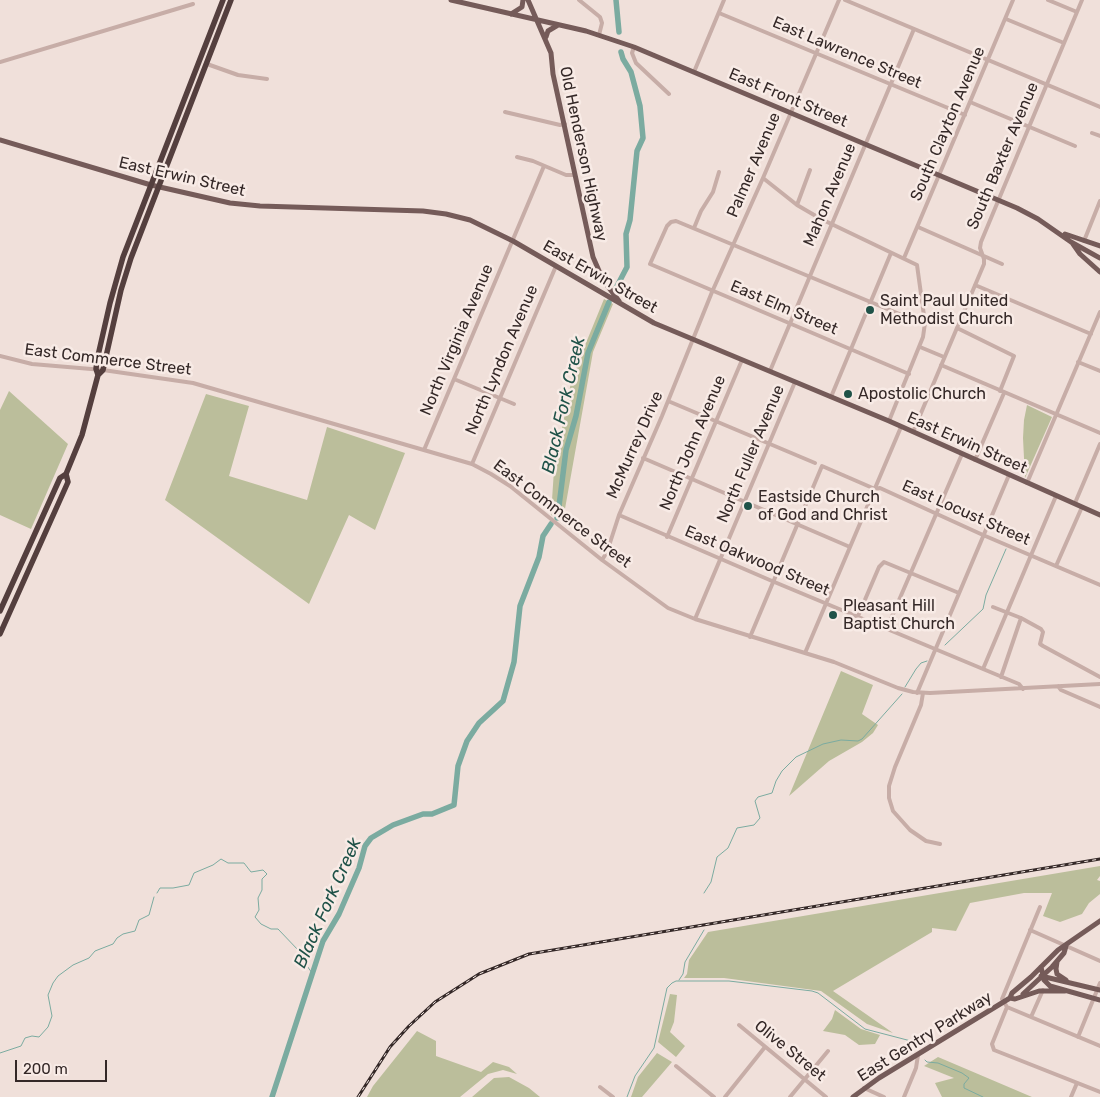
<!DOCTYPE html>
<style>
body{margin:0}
#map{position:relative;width:1100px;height:1097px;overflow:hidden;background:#f0e0da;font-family:Rubik,sans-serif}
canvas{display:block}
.scale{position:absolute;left:15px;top:1060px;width:92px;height:22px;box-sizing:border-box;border:2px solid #342827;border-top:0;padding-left:6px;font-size:15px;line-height:18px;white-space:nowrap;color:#342827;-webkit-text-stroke:4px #f8ebe6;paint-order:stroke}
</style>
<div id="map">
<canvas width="1100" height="1097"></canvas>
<div class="scale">200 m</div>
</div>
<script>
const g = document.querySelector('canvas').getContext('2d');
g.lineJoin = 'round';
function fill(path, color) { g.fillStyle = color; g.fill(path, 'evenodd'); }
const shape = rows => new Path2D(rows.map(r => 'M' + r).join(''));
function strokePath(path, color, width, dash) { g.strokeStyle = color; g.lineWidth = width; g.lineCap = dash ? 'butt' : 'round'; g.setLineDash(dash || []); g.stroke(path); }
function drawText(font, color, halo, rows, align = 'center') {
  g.font = font + ' Rubik,sans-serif'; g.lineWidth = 5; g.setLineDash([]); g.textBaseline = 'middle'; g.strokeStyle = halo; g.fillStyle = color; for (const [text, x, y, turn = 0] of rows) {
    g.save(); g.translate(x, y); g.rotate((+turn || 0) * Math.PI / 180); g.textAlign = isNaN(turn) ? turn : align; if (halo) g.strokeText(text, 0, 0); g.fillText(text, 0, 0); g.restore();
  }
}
const green = shape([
 [604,299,613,304,593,352,563,520,551,515,554,470,572,377],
 [9,391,68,444,31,529,0,515,0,410],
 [206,394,249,406,229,476,307,500,327,427,405,453,375,530,349,515,309,604,165,500],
 [1027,405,1052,417,1025,478,1023,438,1024,420],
 [841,671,873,685,862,714,878,725,873,733,862,742,829,761,789,796],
 [1100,866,1100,876,1097,880,1100,881,1100,894,1089,903,1082,914,1060,922,1043,916,1052,893,1024,893,970,903,956,931,932,928,932,932,833,991,893,1033,867,1024,821,991,724,978,684,978,687,974,689,960,708,932],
 [670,994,677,995,674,1022,670,1032,685,1046,676,1057,658,1042],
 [835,1010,861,1029,880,1035,875,1044,859,1045,845,1035,823,1031,832,1019],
 [417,1031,436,1041,436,1056,481,1072,493,1062,509,1067,517,1074,503,1070,488,1074,460,1097,367,1097,373,1086],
 [657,1053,672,1062,642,1097,631,1097,638,1077],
 [938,1057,978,1074,1032,1097,942,1097,935,1083,954,1078,924,1066],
 [509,1077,529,1088,540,1097,472,1097,494,1078]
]);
const stream = shape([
 [945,645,983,609,986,595,1006,549],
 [905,687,916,669,921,663,927,661],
 [157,893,160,888,173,888,189,885,194,873,213,865,221,859,228,863,244,863,251,872,263,870,267,874,262,879,262,890,258,898,259,910,255,917,261,924,271,929,278,929,299,951,303,959],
 [704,893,711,882,717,857,728,848,737,828,754,825,760,818,755,801,758,797,772,793,776,781,782,771,796,757,823,744,841,740,858,741,862,739,902,694],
 [305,963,312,973],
 [679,980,683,974,685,962,704,930],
 [0,1053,21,1046,25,1038,32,1036,39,1037,48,1027,52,1016,48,995,53,983,58,976,73,965,89,958,95,951,113,944,117,938,123,934,135,931,139,920,149,915,154,897],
 [925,1060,927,1062,938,1063,962,1073,969,1078,964,1084,964,1088,983,1097],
 [627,1097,635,1076,654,1048,667,988,672,983,676,981,729,981,812,991,818,993,865,1029,911,1041,914,1045]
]);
const river = shape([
 [616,0,619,32],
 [615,290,627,267,626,234,630,220,637,151,643,138,640,106,631,72,623,59,621,52],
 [557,518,558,514,566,450,576,416,588,353,609,302],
 [272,1097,323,941,339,914,359,868,365,846,371,838,393,825,423,814,432,814,454,805,458,766,467,741,479,723,503,701,514,662,520,606,539,557,543,536,551,524]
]);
const minor = shape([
 [579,0,600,17,602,23,599,35],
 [845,0,1100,107],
 [1048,0,1077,12],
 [719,13,965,115],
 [1006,19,1064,43],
 [634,47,632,53,636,63,669,94],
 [0,62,193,4],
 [207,64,238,75,267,79],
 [694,72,724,0],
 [970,102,1075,146],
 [505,112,560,125,565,124],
 [1092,133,1100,136],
 [517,157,533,161,566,175,575,175],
 [763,178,797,205,821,219,917,265,925,323,923,337,889,421],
 [797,205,810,170],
 [918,227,1002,264],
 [694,228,701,211,713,192,719,172],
 [1084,241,1100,201],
 [904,258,1013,0],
 [975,285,1091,334],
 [957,328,1014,356,1000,391],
 [920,347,944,357],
 [0,356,32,364,103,370,193,383,472,464,491,474,510,486,602,560,668,608,695,619,834,662,898,688,913,692,930,693,1100,684],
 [1078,362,1100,371],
 [941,365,1100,433],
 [770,371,914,29],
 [909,374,650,264,667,226,671,222,676,221,921,323,925,323],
 [454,379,514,404],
 [831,397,891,253],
 [668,401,815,463],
 [913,432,984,264,984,259,980,248,981,242,1082,0],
 [424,450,544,166],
 [643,458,850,547],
 [975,460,1004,393],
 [472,464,556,266],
 [1027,483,1100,312],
 [1075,503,1100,444],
 [619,515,772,581,1019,684,1023,689],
 [667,537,742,360],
 [602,560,607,552,619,515,662,416,712,292,763,178,839,0],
 [1056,566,1082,507],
 [993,607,1021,618,1041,629,1043,632,1040,644,1043,646,1100,677],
 [858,616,879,567,884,562,959,593],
 [695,619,795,382],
 [887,628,962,454],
 [750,637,822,466,875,489,880,488,983,535,1100,585],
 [805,653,901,427],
 [983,669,1056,496],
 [1001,677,1021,618],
 [1058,686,1061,690,1100,707],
 [917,693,1009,475],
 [923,693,921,705,895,767,889,786,889,798,893,811,910,830,926,841,940,844],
 [1040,907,1002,999,1007,1007,1100,1046],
 [1030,930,1100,961],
 [1007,1007,992,1044,994,1050,1100,1092],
 [1031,1017,1043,990],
 [739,1025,826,1097],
 [1078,1037,1100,983],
 [676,1066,714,1097],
 [600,1087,613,1097],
 [864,1088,884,1097],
 [725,1097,765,1047],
 [790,1097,828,1051],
 [904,1097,916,1068,918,1055],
 [1071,1097,1077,1083]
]);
const major = shape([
 [451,0,586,31,634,47,1017,208,1038,219,1071,242,1100,258],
 [528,0,551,53,553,74,593,257,603,280,619,301],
 [511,14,522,7,523,0],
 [546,37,548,31,558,25],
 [0,140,151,185,230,203,260,206,423,211,446,214,470,220,513,241,654,323,889,421,1100,515],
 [1065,234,1100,246],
 [1073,244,1080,254,1100,272],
 [1057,962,1056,969,1057,974,1066,980],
 [1041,967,1044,980,1050,986,1100,1000],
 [1041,976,1100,990],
 [1023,994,1052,967,1064,953,1066,946],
 [1010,998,1012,993,1031,977,1058,950,1100,921],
 [853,1097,879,1078,1010,998,1015,999,1039,991,1065,991]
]);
const highway = shape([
 [98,375,96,369,97,360,110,303,123,257,223,0],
 [0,611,60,478,66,474,82,435,98,375,103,370,121,290,131,258,231,0],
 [0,634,68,482,66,474]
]);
const rail = shape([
 [358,1097,390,1047,409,1026,435,1002,479,974,529,954,1100,859]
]);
const markers = [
 [870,310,5,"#1f5248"],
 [848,394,5,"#1f5248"],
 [748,506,5,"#1f5248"],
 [833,615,5,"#1f5248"]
];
const streetNames = [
 ["East Lawrence Street",847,53,23],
 ["East Front Street",788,98,23],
 ["South Clayton Avenue",948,124,-67],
 ["Old Henderson Highway",583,154,78],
 ["South Baxter Avenue",1003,156,-67],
 ["Palmer Avenue",754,165,-67],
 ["East Erwin Street",182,177,13],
 ["Mahon Avenue",830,195,-67],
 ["East Erwin Street",600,277,30],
 ["East Elm Street",784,308,23],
 ["North Virginia Avenue",457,340,-67],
 ["East Commerce Street",108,360,7],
 ["North Lyndon Avenue",502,360,-67],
 ["North John Avenue",693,443,-67],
 ["East Erwin Street",967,443,24],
 ["McMurrey Drive",635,445,-66],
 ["North Fuller Avenue",751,454,-67],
 ["East Locust Street",966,513,24],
 ["East Commerce Street",562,514,37],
 ["East Oakwood Street",757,561,23],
 ["East Gentry Parkway",925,1037,-32],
 ["Olive Street",790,1051,39]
];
const poiNames = [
 ["Saint Paul United",880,301],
 ["Methodist Church",880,319],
 ["Apostolic Church",858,394],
 ["Eastside Church",758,497],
 ["of God and Christ",758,515],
 ["Pleasant Hill",843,606],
 ["Baptist Church",843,624]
];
const waterNames = [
 ["Black Fork Creek",564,405,-77],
 ["Black Fork Creek",328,903,-66]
];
fill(green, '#bbbe9b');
strokePath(stream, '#7baba0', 1);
strokePath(river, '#7baba0', 5.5);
strokePath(minor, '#c7ada7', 4);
strokePath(major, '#755b59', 5);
strokePath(highway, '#543f3e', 5.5);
strokePath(rail, '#342827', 3);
strokePath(rail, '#f8ebe6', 1, [4]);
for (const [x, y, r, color] of markers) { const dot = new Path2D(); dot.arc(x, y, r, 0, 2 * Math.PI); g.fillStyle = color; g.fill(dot); strokePath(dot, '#f8ebe6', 2); }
drawText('16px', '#342827', '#f8ebe6', streetNames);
drawText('16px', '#342827', '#f8ebe6', poiNames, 'left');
drawText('italic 18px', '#1f5248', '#f8ebe6', waterNames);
</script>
